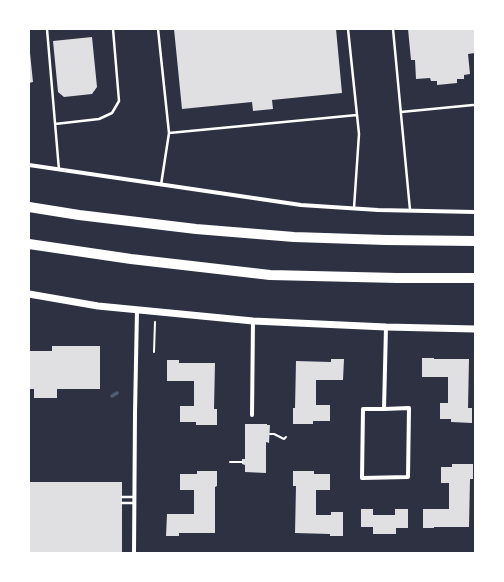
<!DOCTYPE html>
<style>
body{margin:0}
#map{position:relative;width:504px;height:582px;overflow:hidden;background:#2d3142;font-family:Barlow,sans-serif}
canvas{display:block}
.frame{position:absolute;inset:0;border:30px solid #fff;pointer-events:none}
</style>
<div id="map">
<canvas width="504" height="582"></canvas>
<div class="frame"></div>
</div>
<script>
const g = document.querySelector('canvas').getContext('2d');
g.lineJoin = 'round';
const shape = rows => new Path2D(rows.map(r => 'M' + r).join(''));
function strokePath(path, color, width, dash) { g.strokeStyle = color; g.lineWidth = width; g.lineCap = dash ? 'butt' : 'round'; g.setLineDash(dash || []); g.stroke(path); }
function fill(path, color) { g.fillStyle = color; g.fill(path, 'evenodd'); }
const stream = shape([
 [112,396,117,393]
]);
const building = shape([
 [174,29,336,29,342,93,272,100,273,109,253,111,252,102,182,109],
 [408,29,475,29,475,53,468,54,470,74,464,75,464,79,457,79,457,83,437,85,437,81,431,81,430,78,416,79,415,60,411,60],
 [92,37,97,87,92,94,64,97,58,92,53,41],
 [29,53,30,53,33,82,29,83],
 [52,346,100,346,100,389,57,389,57,398,34,398,34,389,29,389,29,351,52,351],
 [422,358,434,358,434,359,469,359,468,408,472,408,472,423,451,422,451,419,440,419,440,403,448,403,448,377,422,377],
 [331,359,344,359,343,380,316,380,316,405,330,405,330,421,313,421,313,424,293,424,293,408,295,408,296,361,331,362],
 [167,360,179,360,179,363,215,363,214,409,217,409,217,425,196,425,196,422,180,422,180,406,194,406,194,381,167,381],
 [245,424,267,424,267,425,270,425,269,443,266,442,266,473,245,472,245,465,242,464,242,459,245,459],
 [452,464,473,464,473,479,470,479,469,527,434,527,434,528,423,528,423,509,449,509,449,483,441,483,441,467,452,467],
 [197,471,217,471,217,486,215,487,215,533,179,533,179,536,166,536,167,514,194,514,194,490,180,490,180,474,197,474],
 [293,471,314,471,314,474,330,474,330,490,316,490,316,515,331,515,331,512,343,512,343,536,330,536,330,534,295,533,296,486,293,486],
 [29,482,122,482,122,553,29,553],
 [361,509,373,509,373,515,395,515,395,509,408,509,408,528,396,528,396,534,373,534,373,527,361,527]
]);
const path = shape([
 [154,352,155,322],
 [270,434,274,434,284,439,286,437],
 [230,462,242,462]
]);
const service = shape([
 [47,29,59,170],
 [158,29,169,133,161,185],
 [348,29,359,134,354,208],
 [393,29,410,210],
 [401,112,473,105],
 [55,124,99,119,112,113,119,101,113,29],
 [169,133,357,115],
 [122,497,134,497],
 [122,503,134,503]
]);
const minor = shape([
 [29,165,301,205,378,210,475,212],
 [384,409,363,409,362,478,408,477,409,408,384,409,386,327],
 [252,415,253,321],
 [134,553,135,413,137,310]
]);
const tertiary = shape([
 [29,294,98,306,253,321,386,327,475,329]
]);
const motorway = shape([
 [29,207,79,215,196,229,294,237,386,240,475,241],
 [29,244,131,259,270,275,397,278,475,278]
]);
strokePath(stream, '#4f5d75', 3.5);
fill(building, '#e0e0e3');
strokePath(path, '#fff', 2);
strokePath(service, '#fff', 2.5);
strokePath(minor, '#fff', 4);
strokePath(tertiary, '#fff', 7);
strokePath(motorway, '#fff', 10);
</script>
